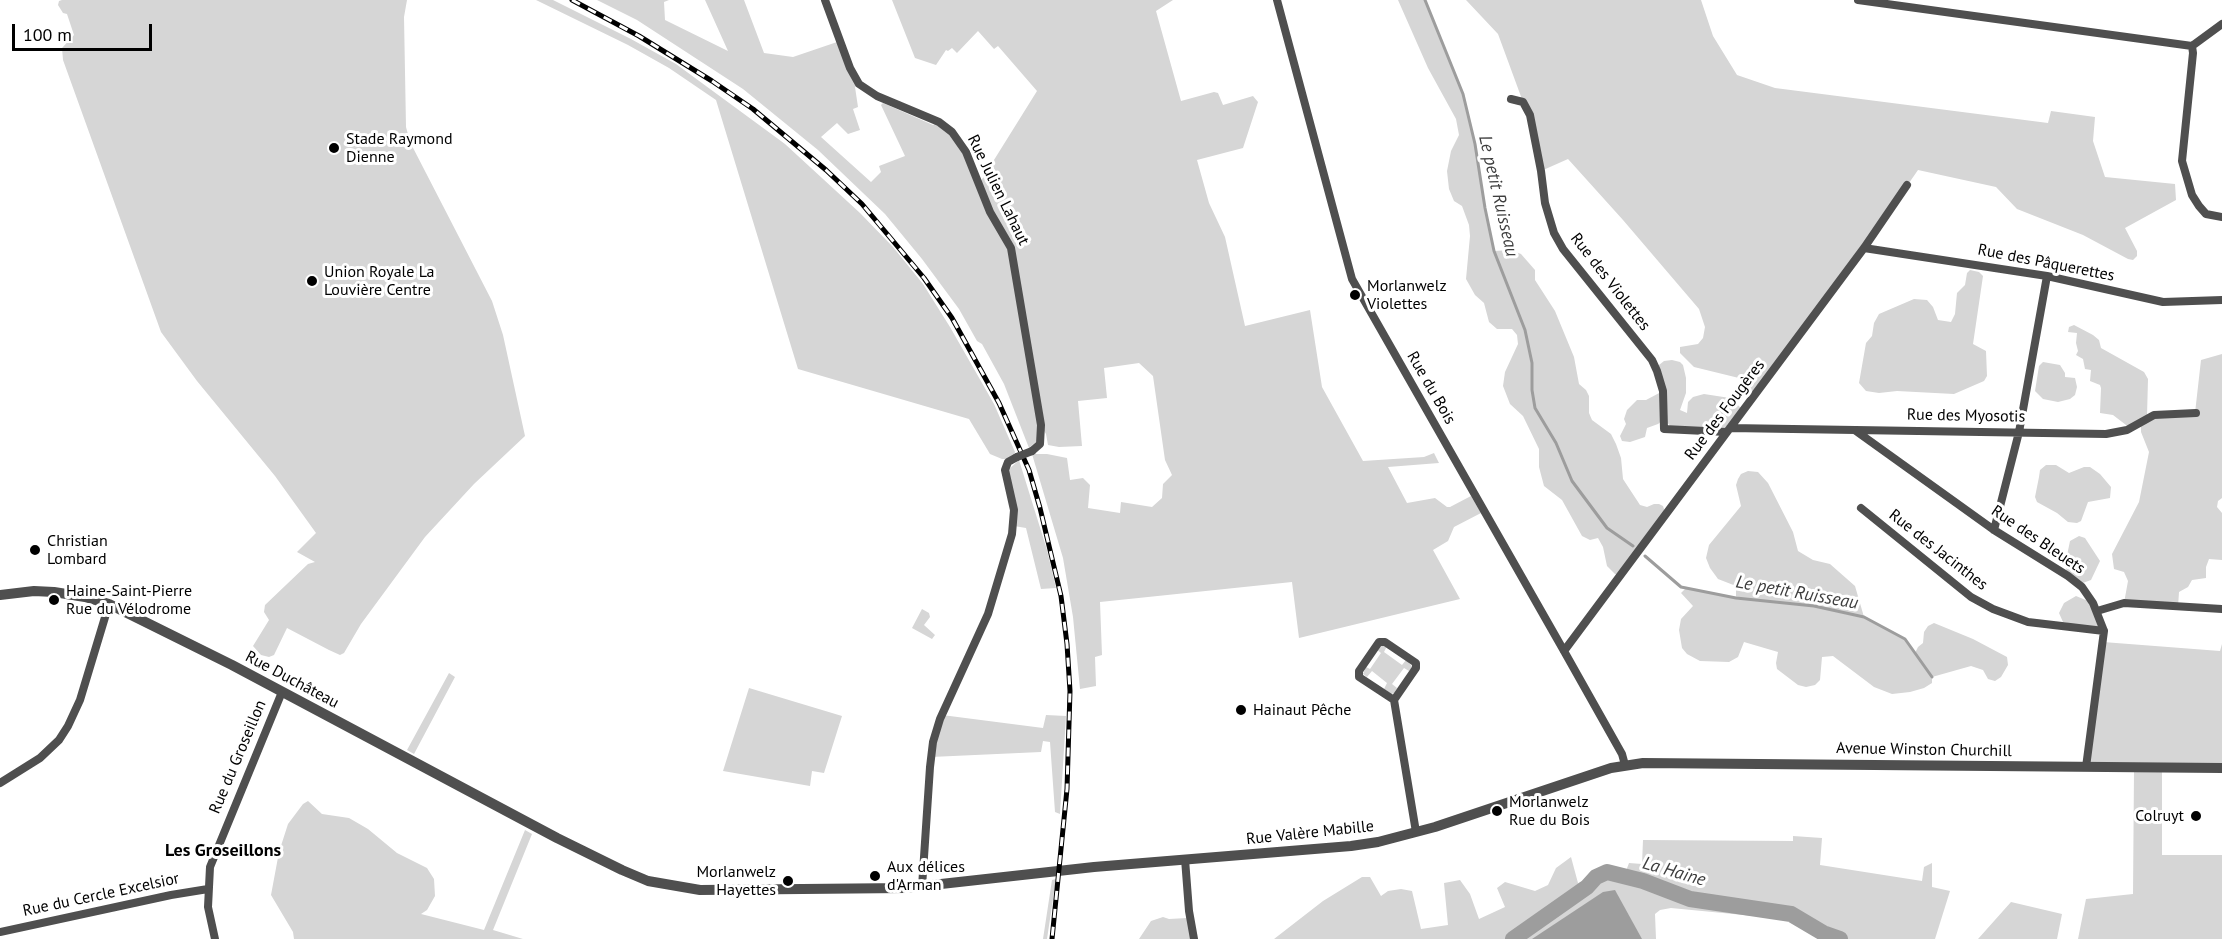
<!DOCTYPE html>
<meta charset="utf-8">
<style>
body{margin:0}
#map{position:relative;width:2222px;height:939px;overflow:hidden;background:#fff;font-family:"PT Sans",sans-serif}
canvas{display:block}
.scale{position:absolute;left:12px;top:24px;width:140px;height:27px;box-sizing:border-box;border:3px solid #000;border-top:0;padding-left:8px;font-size:18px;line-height:21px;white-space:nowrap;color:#000;-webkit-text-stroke:4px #fff;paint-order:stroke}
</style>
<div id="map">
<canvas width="2222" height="939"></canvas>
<div class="scale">100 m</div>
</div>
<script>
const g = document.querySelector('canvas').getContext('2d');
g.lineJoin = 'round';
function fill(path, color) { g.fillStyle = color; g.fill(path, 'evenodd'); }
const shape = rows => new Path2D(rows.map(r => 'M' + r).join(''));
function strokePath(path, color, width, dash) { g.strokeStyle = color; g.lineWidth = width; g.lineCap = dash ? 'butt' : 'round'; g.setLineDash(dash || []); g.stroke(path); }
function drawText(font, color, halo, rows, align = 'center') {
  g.font = font + ' "PT Sans",sans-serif'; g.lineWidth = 6; g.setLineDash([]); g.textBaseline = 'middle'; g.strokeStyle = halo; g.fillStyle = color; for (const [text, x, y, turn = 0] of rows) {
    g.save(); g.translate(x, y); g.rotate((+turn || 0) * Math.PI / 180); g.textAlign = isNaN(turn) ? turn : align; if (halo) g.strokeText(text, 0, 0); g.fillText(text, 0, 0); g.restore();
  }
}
const green = shape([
 [62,0,407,0,404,17,406,127,410,142,492,301,503,335,525,436,474,484,425,537,361,624,344,653,340,655,329,650,287,628,274,655,269,657,261,655,253,646,269,620,264,612,265,605,308,564,315,562,297,552,316,533,275,476,197,381,161,332,63,60,62,48,74,35,67,14,63,13,58,5,59,1],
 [536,0,553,0,631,39,676,64,785,144,860,213,893,247,923,284,950,327,994,404,1015,452,1012,459,1002,459,990,454,969,419,798,369,716,100,669,68,628,45],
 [597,0,669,0,664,2,665,20,728,51,705,0,744,0,764,53,793,57,840,41,859,84,855,87,858,107,853,109,860,130,848,134,837,123,821,137,871,182,881,172,879,166,905,156,881,105,883,103,933,125,939,122,952,132,979,184,1037,91,998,46,994,49,978,31,957,53,952,48,948,51,946,50,936,65,915,58,892,0,1173,0,1156,11,1181,101,1214,92,1218,93,1223,105,1253,96,1258,102,1243,148,1197,160,1209,203,1225,237,1245,326,1310,310,1322,387,1363,461,1424,457,1434,453,1439,463,1388,467,1407,503,1435,498,1447,507,1450,507,1471,496,1481,513,1454,527,1448,541,1433,550,1460,599,1299,638,1292,582,1100,602,1102,655,1095,657,1096,686,1080,689,1073,617,1063,558,1032,454,1047,454,1067,458,1070,480,1083,478,1090,485,1088,508,1120,513,1121,502,1152,507,1162,498,1163,484,1172,475,1165,460,1153,376,1139,363,1104,368,1107,398,1078,401,1082,446,1059,447,1048,445,1046,434,1041,426,1038,440,1029,448,1004,384,982,344,977,341,959,309,922,259,885,214,818,150,743,89,637,20],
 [1398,0,1425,0,1463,94,1475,144,1485,208,1494,251,1511,250,1521,254,1535,270,1535,280,1555,311,1574,357,1579,384,1586,390,1589,396,1589,413,1592,420,1611,434,1616,444,1621,458,1623,479,1640,505,1647,507,1654,504,1659,504,1663,506,1665,512,1620,576,1615,574,1607,566,1603,547,1598,538,1590,540,1582,536,1562,500,1544,486,1539,467,1539,449,1523,416,1510,404,1503,386,1505,372,1518,344,1517,335,1512,329,1497,329,1489,322,1484,303,1475,295,1466,279,1470,236,1469,225,1462,206,1454,201,1449,189,1447,171,1451,151,1459,135,1456,119,1428,68],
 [1466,0,1701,0,1713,36,1737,75,1775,88,2048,123,2051,111,2095,117,2093,141,2105,177,2175,184,2176,200,2125,228,2137,251,2137,256,2133,260,2128,259,2083,235,2017,209,1996,187,1918,170,1864,248,1753,391,1750,391,1743,379,1694,367,1680,353,1680,347,1698,344,1703,338,1705,327,1699,309,1623,220,1568,159,1541,171,1523,102,1498,34],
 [1970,270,1979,272,1983,276,1973,344,1986,351,1987,376,1984,381,1954,394,1897,391,1879,393,1866,391,1859,383,1866,343,1872,336,1874,323,1879,314,1914,299,1927,300,1933,307,1938,320,1951,322,1955,314,1957,293,1965,285,1967,273],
 [2074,325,2093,335,2099,340,2101,348,2144,372,2148,379,2147,416,2195,413,2201,360,2222,354,2222,498,2218,501,2217,507,2222,513,2222,560,2209,559,2206,567,2206,578,2192,580,2188,587,2179,592,2178,607,2124,603,2128,581,2124,572,2114,569,2112,554,2139,502,2149,452,2141,432,2141,427,2126,425,2113,415,2100,413,2101,388,2100,385,2090,381,2091,370,2085,369,2083,359,2076,355,2078,351,2076,343,2077,333,2068,332,2069,327],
 [1672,360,1680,362,1683,365,1686,378,1686,393,1680,410,1687,413,1688,402,1693,397,1704,394,1730,398,1741,408,1726,432,1674,430,1664,419,1658,424,1647,428,1645,437,1630,442,1622,441,1620,436,1626,424,1624,419,1627,410,1637,400,1646,400,1663,391,1657,371,1659,365,1664,361],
 [2043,362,2060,365,2065,373,2065,377,2075,378,2077,387,2075,395,2070,399,2058,402,2043,399,2035,391,2039,366],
 [1019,460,1047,550,1056,588,1041,589,1026,528,1014,526,1008,470],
 [2046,465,2056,465,2069,473,2084,467,2090,467,2100,474,2111,487,2110,498,2088,502,2081,521,2077,523,2068,522,2057,513,2037,502,2035,497,2039,477,2040,470],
 [1748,471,1758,472,1768,483,1793,532,1798,551,1813,560,1830,564,1855,586,1864,617,1905,639,1915,653,1918,647,1923,643,1924,632,1928,626,1934,623,1973,639,2007,657,2008,665,2001,677,1995,681,1988,679,1983,670,1971,666,1932,677,1932,683,1924,688,1910,692,1892,694,1874,687,1833,656,1822,657,1820,680,1815,685,1806,687,1798,685,1777,669,1776,663,1778,652,1744,642,1738,657,1729,662,1700,661,1687,654,1682,648,1679,630,1681,619,1693,606,1681,593,1686,588,1736,598,1736,586,1718,579,1710,568,1706,558,1709,545,1741,506,1736,485,1738,479,1741,474],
 [2079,536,2085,538,2100,561,2091,580,2080,584,2068,576,2065,565,2070,541],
 [2076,596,2093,603,2098,626,2095,629,2063,622,2059,613,2064,603],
 [922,609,929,613,930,617,924,625,935,635,932,639,912,628],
 [2103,642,2220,651,2222,644,2222,768,2086,767],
 [1379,645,1387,646,1384,652,1402,665,1406,660,1413,667,1409,671,1404,668,1392,684,1397,688,1394,693,1391,694,1384,689,1387,683,1372,671,1367,677,1363,674,1366,667,1370,669,1381,653,1376,649],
 [449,673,455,677,414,754,407,750],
 [749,688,842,716,824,773,812,771,810,786,723,771],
 [942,715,1043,728,1046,715,1066,716,1060,814,1055,812,1050,742,1043,741,1041,752,931,757],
 [2134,771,2162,772,2162,855,2222,855,2222,939,2078,939,2086,899,2133,894],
 [308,801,322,814,349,818,368,829,397,853,427,868,434,879,435,896,427,910,421,914,484,930,525,830,532,834,493,930,523,939,294,939,293,932,271,895,279,852,288,824,303,804],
 [1793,836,1822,838,1820,865,1922,881,1924,867,1932,863,1932,887,1950,891,1935,939,1828,939,1800,924,1785,919,1671,908,1660,910,1655,914,1656,939,1274,939,1323,901,1362,877,1370,877,1381,896,1388,891,1401,889,1412,891,1421,929,1448,925,1444,883,1460,880,1470,894,1479,919,1505,907,1497,888,1505,882,1535,891,1548,885,1556,868,1571,857,1578,883,1604,877,1623,879,1629,863,1642,864,1643,840,1793,841],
 [1056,879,1047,939,1043,939,1052,880],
 [2011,902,2062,914,2057,939,1978,939],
 [1163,917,1169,919,1187,918,1191,939,1139,939,1151,921]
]);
const water = shape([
 [1615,890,1642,939,1532,939,1603,892]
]);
const stream = shape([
 [1425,0,1463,94,1475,144,1485,208,1494,251,1525,330,1532,363,1532,390,1535,408,1556,443,1572,481,1607,528,1633,546],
 [1645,556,1681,587,1736,598,1814,606,1864,617,1905,639,1932,677]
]);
const river = shape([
 [1513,939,1587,887,1596,877,1607,872,1643,881,1690,899,1791,914,1823,933,1840,939]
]);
const minor = shape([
 [825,0,850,68,859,84,877,96,939,122,952,132,966,152,990,212,1011,248,1041,425,1040,444,1032,451],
 [1277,0,1352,279,1564,651,1622,754,1625,765],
 [1858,0,2192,46,2222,24],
 [2192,46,2193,53,2182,161,2192,195,2199,206,2206,214,2222,217],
 [1511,99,1523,102,1530,115,1541,171,1545,203,1554,233,1563,249,1652,360,1657,371,1663,391,1664,429,1726,432],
 [1864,248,2047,276,2163,302,2222,300],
 [1730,428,2106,434,2127,430,2154,415,2196,413],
 [1856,431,1994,530,2068,576,2082,587,2093,603,2104,631,2086,767],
 [1861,508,1971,597,1993,609,2028,622,2104,631],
 [1994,530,2019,432,2047,276],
 [2097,611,2124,603,2222,609],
 [1564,651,1864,248,1907,185],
 [1394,700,1359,677,1359,671,1379,642,1385,642,1416,663,1416,668,1394,700,1416,832],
 [0,783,40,758,59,740,68,726,80,700,109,604],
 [1185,859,1189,911,1194,939],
 [922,887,930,767,933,742,940,719,988,614,1012,534,1014,510,1005,470,1008,462,1017,457],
 [0,932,171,895,208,889],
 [215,939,208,907,210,867,282,692]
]);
const tertiary = shape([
 [0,595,34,591,54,592,85,597,109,604,232,665,557,838,622,870,648,881,700,890,905,888,1094,867,1351,846,1378,842,1435,827,1611,768,1643,763,2222,768]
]);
const rail = shape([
 [572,0,639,36,712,81,753,109,826,170,862,204,924,278,952,318,999,403,1029,470,1040,508,1061,596,1067,644,1070,691,1067,789,1052,939]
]);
const minorBridge = shape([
 [1017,457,1032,451]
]);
const markers = [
 [334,148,6,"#000"],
 [312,281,6,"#000"],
 [1355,295,6,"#000"],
 [35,550,6,"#000"],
 [54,600,6,"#000"],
 [1241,710,6,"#000"],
 [1497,811,6,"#000"],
 [2196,816,6,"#000"],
 [875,876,6,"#000"],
 [788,881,6,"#000"]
];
const poiNames = [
 ["Stade Raymond",346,139],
 ["Dienne",346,157],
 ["Union Royale La",324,272],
 ["Louvière Centre",324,290],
 ["Morlanwelz",1367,286],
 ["Violettes",1367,304],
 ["Christian",47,541],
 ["Lombard",47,559],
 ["Haine-Saint-Pierre",66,591],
 ["Rue du Vélodrome",66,609],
 ["Hainaut Pêche",1253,710],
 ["Morlanwelz",1509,802],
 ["Rue du Bois",1509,820],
 ["Colruyt",2184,816,"right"],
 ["Aux délices",887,867],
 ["d'Arman",887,885],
 ["Morlanwelz",776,872,"right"],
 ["Hayettes",776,890,"right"]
];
const streetNames = [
 ["Rue Julien Lahaut",998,190,64],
 ["Rue des Pâquerettes",2046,263,11],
 ["Rue des Violettes",1610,282,52],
 ["Rue du Bois",1431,388,60],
 ["Rue des Fougères",1725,410,-53],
 ["Rue des Myosotis",1966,416,1],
 ["Rue des Bleuets",2038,540,34],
 ["Rue des Jacinthes",1938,550,38],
 ["Rue Duchâteau",292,680,28],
 ["Avenue Winston Churchill",1924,750,1],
 ["Rue du Groseillon",238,757,-67],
 ["Rue Valère Mabille",1310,833,-6],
 ["Rue du Cercle Excelsior",101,895,-12]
];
const waterNames = [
 ["Le petit Ruisseau",1498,196,77],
 ["Le petit Ruisseau",1797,593,10],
 ["La Haine",1674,872,16]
];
const neighbourhoodNames = [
 ["Les Groseillons",223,851]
];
fill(green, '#d6d6d6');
fill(water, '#9d9d9d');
strokePath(stream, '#9d9d9d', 3);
strokePath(river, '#9d9d9d', 16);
strokePath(minor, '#4f4f4f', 8);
strokePath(tertiary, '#4f4f4f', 10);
strokePath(rail, '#000', 5);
strokePath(rail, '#fff', 3, [9]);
strokePath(minorBridge, '#4f4f4f', 8);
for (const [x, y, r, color] of markers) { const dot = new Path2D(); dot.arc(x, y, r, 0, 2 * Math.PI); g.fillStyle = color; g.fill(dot); strokePath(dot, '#fff', 2); }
drawText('16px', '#000', '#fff', poiNames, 'left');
drawText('16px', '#000', '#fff', streetNames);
drawText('italic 18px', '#3e3e3e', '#fff', waterNames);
drawText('bold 18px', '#000', '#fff', neighbourhoodNames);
</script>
